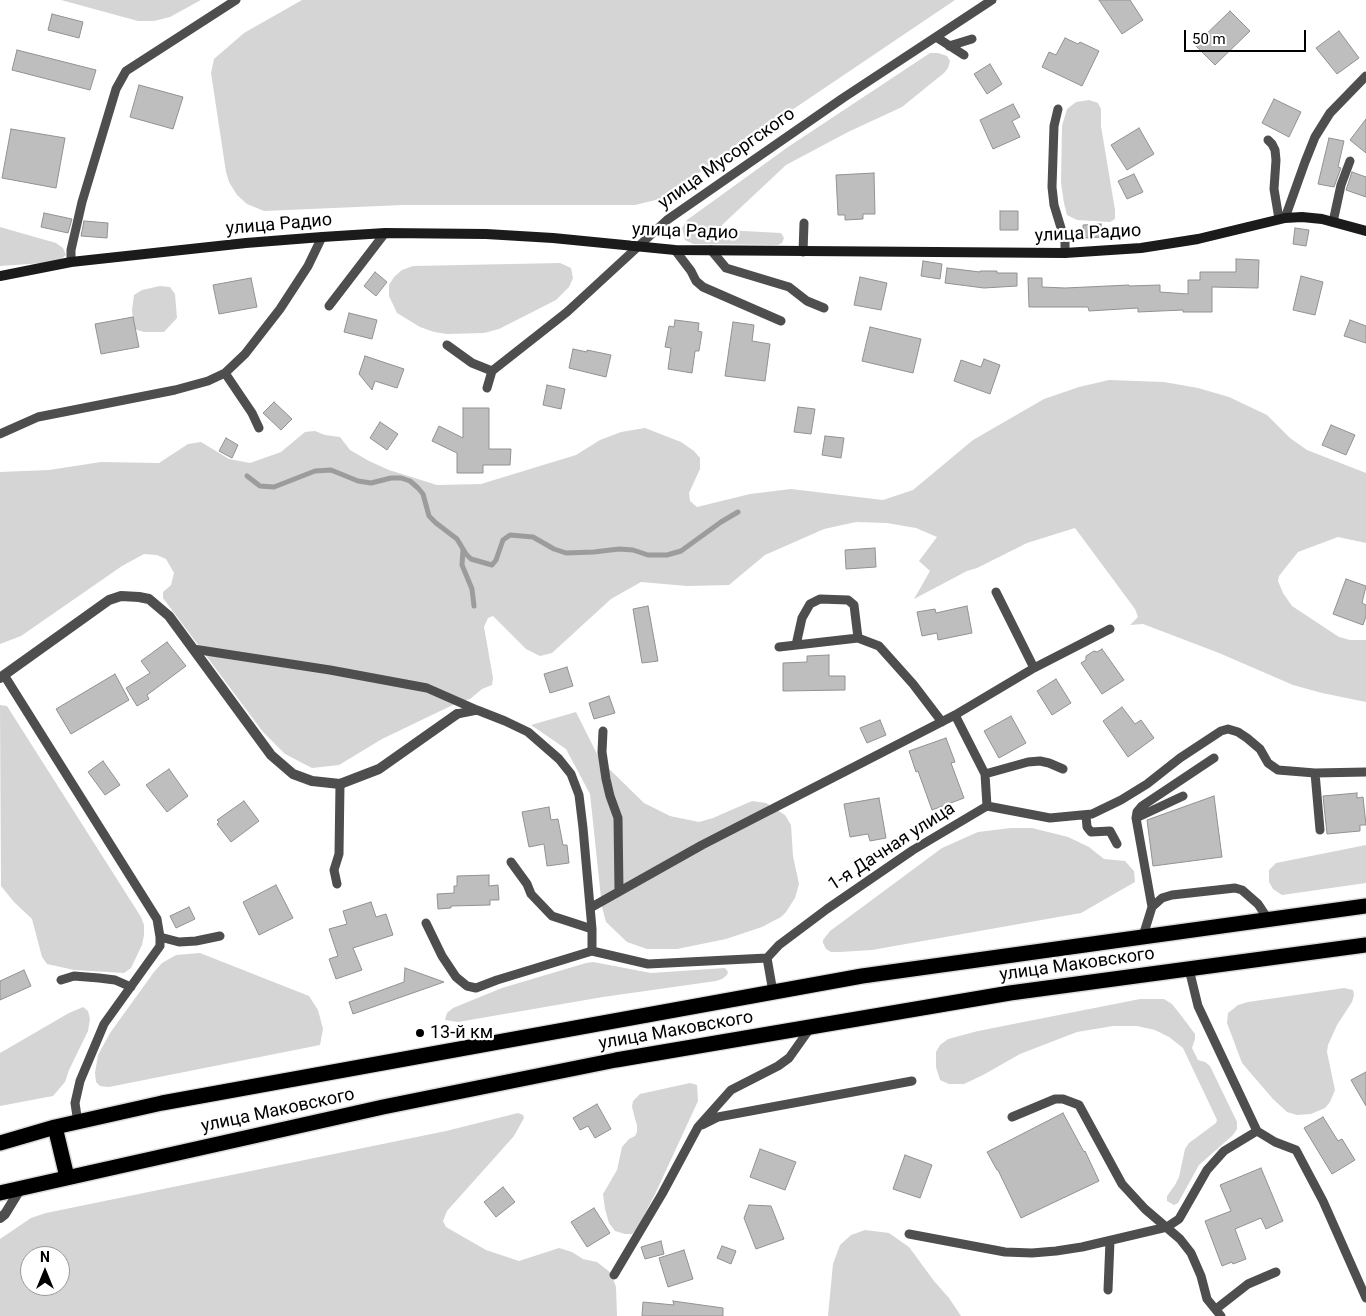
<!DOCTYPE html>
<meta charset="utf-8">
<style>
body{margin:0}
#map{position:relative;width:1366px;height:1316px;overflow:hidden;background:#fff;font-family:Roboto,sans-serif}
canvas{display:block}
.north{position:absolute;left:20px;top:1246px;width:50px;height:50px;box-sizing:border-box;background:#fff;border:1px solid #999;border-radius:50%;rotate:0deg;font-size:14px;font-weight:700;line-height:20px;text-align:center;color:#000}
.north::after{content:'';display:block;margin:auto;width:18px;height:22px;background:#000;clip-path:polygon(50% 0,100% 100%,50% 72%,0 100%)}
.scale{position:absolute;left:1184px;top:30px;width:122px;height:22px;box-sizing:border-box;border:2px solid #000;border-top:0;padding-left:6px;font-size:15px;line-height:18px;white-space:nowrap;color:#000;-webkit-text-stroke:4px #fff;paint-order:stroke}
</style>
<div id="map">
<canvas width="1366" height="1316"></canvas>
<div class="north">N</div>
<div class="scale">50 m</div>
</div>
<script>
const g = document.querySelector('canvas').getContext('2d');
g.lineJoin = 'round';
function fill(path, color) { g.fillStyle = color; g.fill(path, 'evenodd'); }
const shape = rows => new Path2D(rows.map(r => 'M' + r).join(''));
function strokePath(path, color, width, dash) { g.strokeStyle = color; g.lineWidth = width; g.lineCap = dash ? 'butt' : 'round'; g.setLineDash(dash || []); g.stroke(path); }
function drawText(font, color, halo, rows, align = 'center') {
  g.font = font + ' Roboto,sans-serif'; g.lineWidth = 4.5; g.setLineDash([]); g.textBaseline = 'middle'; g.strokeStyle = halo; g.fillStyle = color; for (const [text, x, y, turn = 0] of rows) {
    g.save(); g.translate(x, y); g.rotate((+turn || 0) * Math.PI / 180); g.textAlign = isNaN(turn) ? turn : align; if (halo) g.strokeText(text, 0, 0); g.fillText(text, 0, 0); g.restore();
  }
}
const green = shape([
 [61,0,201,0,170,17,154,21,138,21],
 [302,0,955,0,660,199,635,205,403,205,264,211,247,204,237,195,229,182,226,172,211,73,214,59,244,33],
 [930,53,938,53,947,56,950,61,948,68,944,73,902,107,848,132,786,165,722,225,722,228,725,230,781,233,784,238,782,243,778,245,693,244,685,240,682,228,687,220,788,147],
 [1089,100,1098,103,1101,109,1101,126,1115,210,1115,219,1110,222,1077,220,1067,215,1064,203,1061,183,1062,126,1067,109,1076,102],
 [0,227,56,243,63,248,66,255,58,262,0,266],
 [560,263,571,268,573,278,569,287,556,300,499,329,484,333,447,334,434,332,420,327,397,313,389,296,389,285,394,277,402,270,413,266],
 [160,286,170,287,175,294,177,318,164,332,144,332,134,329,132,310,134,295,142,290],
 [1109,380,1164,382,1198,388,1229,397,1267,415,1290,438,1307,450,1366,473,1366,543,1338,537,1298,552,1279,576,1278,581,1283,593,1292,606,1339,637,1350,640,1366,640,1366,702,1322,693,1293,685,1219,653,1143,624,1130,625,1138,617,1135,609,1075,528,1027,543,977,568,967,571,914,599,930,571,919,561,937,537,916,528,887,523,856,522,824,529,765,555,729,585,687,586,641,582,611,599,552,653,540,656,526,649,493,616,488,618,484,627,493,678,492,685,482,689,470,699,459,702,382,739,339,765,312,768,285,754,263,732,163,598,163,592,171,585,174,573,166,559,157,555,144,554,122,566,21,636,0,644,0,472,49,470,101,462,159,463,188,444,201,442,229,459,250,463,281,452,305,432,315,431,325,435,340,437,350,450,369,461,389,470,437,485,481,484,576,455,600,440,621,432,645,428,681,442,694,451,700,458,700,469,689,493,690,501,697,507,750,494,791,489,883,500,913,490,973,440,1044,399,1079,387],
 [0,705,7,706,141,917,144,925,144,935,142,945,131,968,124,973,74,970,47,964,42,957,32,919,14,902,1,886],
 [576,712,600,760,644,803,670,816,699,822,713,818,752,801,766,803,785,815,791,825,793,856,799,884,795,898,786,912,781,917,762,927,726,939,677,949,647,949,627,942,606,922,602,907,590,794,566,749,531,725],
 [1011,828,1032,828,1068,837,1089,847,1104,859,1125,861,1134,871,1135,882,1081,913,872,950,840,952,831,952,826,949,823,943,823,940,830,931,942,848,978,832],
 [1366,845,1366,883,1282,895,1273,889,1269,882,1269,870,1276,863],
 [200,953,309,996,318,1010,323,1029,320,1045,109,1087,100,1086,96,1082,95,1073,98,1055,110,1033,154,972,162,963,176,955],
 [593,962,651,973,725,968,728,972,727,975,722,979,716,981,603,997,458,1022,445,1020,447,1013,453,1008,502,988,586,963],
 [1344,988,1353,990,1354,995,1352,1002,1337,1025,1328,1045,1327,1052,1335,1090,1330,1102,1325,1108,1311,1114,1297,1115,1287,1112,1273,1099,1242,1063,1227,1023,1228,1013,1238,1005,1248,1002],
 [1140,999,1164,999,1172,1004,1180,1014,1195,1034,1195,1039,1192,1048,1198,1060,1205,1062,1210,1066,1237,1122,1237,1129,1233,1135,1199,1165,1178,1203,1174,1205,1167,1201,1167,1196,1175,1185,1179,1177,1185,1149,1189,1143,1216,1123,1217,1120,1183,1048,1169,1037,1155,1030,1137,1026,1113,1026,1077,1032,1020,1054,983,1075,964,1084,949,1084,940,1080,936,1067,936,1052,940,1045,948,1039,978,1031],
 [83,1007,88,1011,90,1019,88,1031,69,1070,65,1082,53,1096,0,1106,0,1053,69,1013],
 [690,1083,697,1085,698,1101,656,1192,637,1229,632,1234,625,1234,615,1231,609,1223,605,1209,603,1194,617,1170,622,1147,629,1139,635,1136,637,1132,637,1126,632,1107,633,1101,640,1094],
 [518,1113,523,1115,524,1118,514,1136,447,1211,443,1221,446,1227,486,1250,519,1261,559,1248,572,1252,583,1259,597,1262,611,1273,616,1287,617,1316,0,1316,0,1239,31,1218,46,1213,446,1131],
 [30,1256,60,1256,60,1286,30,1286],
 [865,1230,889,1233,909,1247,934,1281,949,1298,961,1316,828,1316,833,1264,840,1245,851,1235]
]);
const stream = shape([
 [247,476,260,486,274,487,315,471,331,470,358,481,371,483,391,478,401,478,410,481,418,488,423,494,429,516,436,523,457,539,466,554,471,559,492,565,496,560,503,540,510,535,533,537,554,549,566,553,594,552,619,549,633,550,648,555,667,555,681,551,721,522,738,512],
 [463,549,462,565,472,589,474,606]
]);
const building = shape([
 [1099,0,1130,0,1143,20,1122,34,1099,0],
 [1230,11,1250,31,1215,65,1195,45,1230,11],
 [52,14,83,22,79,38,48,30,52,14],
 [1339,31,1359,58,1337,74,1316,48,1339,31],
 [1065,38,1078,44,1080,42,1099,51,1082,86,1042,67,1049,52,1056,55,1065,38],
 [17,50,96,70,90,90,12,70,17,50],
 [990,64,1002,84,987,94,974,74,990,64],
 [139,85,183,97,173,129,130,117,139,85],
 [1274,99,1301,112,1289,137,1262,123,1274,99],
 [1013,104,1020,117,1012,121,1020,137,993,149,980,120,1013,104],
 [1366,119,1366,153,1350,140,1366,119],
 [1139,128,1154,154,1127,170,1111,145,1139,128],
 [11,129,65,138,56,188,2,178,11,129],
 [1329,138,1344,141,1338,167,1341,168,1334,187,1318,184,1329,138],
 [1352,172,1366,177,1366,197,1346,190,1352,172],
 [874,173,875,214,863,214,863,219,845,220,845,215,838,215,836,175,874,173],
 [1134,174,1143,192,1127,199,1118,181,1134,174],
 [1000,211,1018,211,1018,230,1000,230,1000,211],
 [44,213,72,219,68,233,41,227,44,213],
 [84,221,108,223,107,238,81,236,84,221],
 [1101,224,1102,237,1084,238,1083,225,1101,224],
 [1295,228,1309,230,1306,246,1293,244,1295,228],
 [1236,259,1259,260,1258,288,1212,287,1212,312,1183,312,1183,310,1138,312,1138,308,1089,311,1088,307,1029,307,1028,278,1042,278,1042,287,1065,288,1129,285,1129,286,1160,285,1160,292,1188,294,1188,280,1200,280,1200,272,1236,272,1236,259],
 [923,261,942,264,940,279,921,276,923,261],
 [947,268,980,272,980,271,997,271,997,273,1017,273,1017,286,984,288,945,283,947,268],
 [375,272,387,282,376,296,364,286,375,272],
 [1301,276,1323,282,1315,315,1293,310,1301,276],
 [860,277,887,283,881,310,854,305,860,277],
 [251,278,257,307,219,314,213,285,251,278],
 [349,313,377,320,372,339,344,332,349,313],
 [133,317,139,347,101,354,95,324,133,317],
 [675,320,699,323,698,331,702,332,699,351,695,351,692,373,668,369,671,348,665,347,669,326,674,327,675,320],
 [1350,320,1366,326,1366,343,1344,336,1350,320],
 [733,322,754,325,752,341,770,344,765,381,725,376,733,322],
 [870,327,921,339,913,373,862,361,870,327],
 [573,349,587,352,587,350,611,355,606,377,569,368,573,349],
 [365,356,404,369,397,388,375,381,372,390,359,374,365,356],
 [984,359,1000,365,990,394,954,381,961,360,981,367,984,359],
 [547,385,565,389,561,409,543,405,547,385],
 [274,402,292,419,281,430,263,413,274,402],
 [798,407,815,409,811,434,794,432,798,407],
 [463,408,489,408,489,449,511,449,510,465,483,465,483,473,457,473,457,453,432,441,439,426,463,438,463,408],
 [380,422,398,434,387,450,370,438,380,422],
 [1331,425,1355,435,1346,455,1322,445,1331,425],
 [825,436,844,438,841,458,822,455,825,436],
 [226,438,238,445,232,458,219,451,226,438],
 [875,548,876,567,846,569,845,550,875,548],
 [1346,579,1366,586,1362,603,1366,605,1366,616,1363,625,1333,614,1346,579],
 [648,606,658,661,642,663,633,609,648,606],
 [967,606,972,633,938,640,937,633,922,636,917,612,935,609,936,613,967,606],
 [167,642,186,666,147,695,149,699,137,706,126,688,150,673,141,661,167,642],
 [1102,649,1124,680,1102,694,1081,663,1086,660,1086,656,1094,651,1097,652,1102,649],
 [829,655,829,676,845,676,845,690,783,691,783,663,807,662,807,656,829,655],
 [567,667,573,686,550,693,544,674,567,667],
 [115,674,129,700,71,734,56,709,115,674],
 [1056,679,1071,703,1052,715,1037,691,1056,679],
 [609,696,615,713,594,719,589,703,609,696],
 [1122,707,1135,724,1141,720,1154,738,1128,757,1103,721,1122,707],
 [1011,716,1026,743,999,758,984,731,1011,716],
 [880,720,886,735,867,743,860,728,880,720],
 [946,738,955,762,951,763,964,798,932,810,918,771,916,772,909,751,946,738],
 [103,761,120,785,105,795,88,772,103,761],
 [169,769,188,796,167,812,146,785,169,769],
 [1357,793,1357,798,1363,797,1366,825,1360,825,1360,831,1327,834,1323,796,1357,793],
 [1214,796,1222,857,1153,866,1147,820,1214,796],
 [879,798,886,838,870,841,868,834,850,837,844,804,879,798],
 [244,801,259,821,231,842,217,824,219,822,217,820,244,801],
 [549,807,551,820,558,819,563,845,567,845,569,863,547,866,544,844,529,847,522,812,549,807],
 [489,875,489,886,498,885,499,900,490,900,490,905,451,906,451,908,438,909,437,894,454,893,454,886,457,886,457,876,489,875],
 [276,885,293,918,259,935,243,902,276,885],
 [371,902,376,917,386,914,393,935,353,948,362,970,336,979,329,959,338,956,329,929,347,924,343,911,371,902],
 [189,907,195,919,176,928,170,916,189,907],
 [405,968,444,982,353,1014,349,1002,404,982,405,968],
 [24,970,31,986,0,1000,0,981,24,970],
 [1366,1072,1366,1106,1351,1080,1366,1072],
 [597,1104,611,1129,595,1138,588,1126,580,1130,573,1118,597,1104],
 [1063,1113,1084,1152,1085,1151,1099,1181,1021,1218,998,1170,997,1170,987,1152,1063,1113],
 [1323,1117,1338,1141,1342,1139,1355,1160,1332,1174,1304,1128,1323,1117],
 [760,1149,796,1162,785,1190,750,1177,760,1149],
 [905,1155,932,1165,920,1198,893,1189,905,1155],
 [1261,1168,1283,1221,1266,1229,1261,1218,1235,1229,1246,1259,1233,1264,1232,1262,1222,1266,1205,1221,1231,1211,1220,1185,1261,1168],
 [503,1187,515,1202,496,1217,484,1202,503,1187],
 [749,1205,771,1206,784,1239,756,1249,744,1218,749,1205],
 [594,1208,610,1233,587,1247,571,1222,594,1208],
 [661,1241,664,1254,645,1259,641,1247,661,1241],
 [722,1246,736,1251,731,1264,717,1258,722,1246],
 [684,1250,693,1279,668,1287,659,1258,684,1250],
 [673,1301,723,1308,723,1316,642,1316,643,1302,674,1305,673,1301]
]);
const lane = shape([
 [936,37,964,55],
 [949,46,972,39],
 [1058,109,1054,126,1052,187,1054,205,1065,241,1065,253],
 [1268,140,1272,144,1275,150,1276,160,1274,189,1279,219],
 [1285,218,1305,162,1315,137,1330,113,1366,76],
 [1333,222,1341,185,1350,161],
 [675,250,691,271,696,281,703,287,781,321],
 [711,250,726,268,789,287,807,301,824,308],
 [803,252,804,223],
 [71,262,71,250,82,202,116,89,126,71,236,0],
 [329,306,385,233],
 [447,345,472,363,492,371,567,312,667,220,843,98,992,0],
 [225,373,252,413,259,428],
 [487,388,492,371],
 [0,434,38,417,175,390,208,381,225,373,245,354,280,309,308,266,322,237],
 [996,592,1034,668],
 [796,645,802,618,810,604,820,599,848,600,854,605,858,638],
 [779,647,858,638,879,646,913,684,942,722],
 [193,649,330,670,427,688,477,710],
 [4,675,157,919,160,937,160,946,104,1024,80,1081,75,1103,78,1123],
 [457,714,477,710,505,721,528,732,559,759,571,774,579,795,583,828,592,929,592,951],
 [603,731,602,752,606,779,610,796,618,818,619,891],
 [1315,773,1320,830],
 [985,774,1028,762,1040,761,1049,763,1063,769],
 [987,806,1050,818,1092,814,1121,800,1147,784,1180,758,1221,731,1228,729,1238,732,1247,738,1260,749,1268,763,1278,770,1315,773,1366,772],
 [1086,815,1087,827,1091,832,1110,831,1117,844],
 [1136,818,1183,796],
 [511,862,527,884,531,894,552,916,592,929],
 [337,884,334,870,339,854,340,784],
 [1152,907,1136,818,1137,812,1142,806,1214,758],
 [590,908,702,845,955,715,1034,668,1110,629],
 [426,923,442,956,456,977,467,986,476,988,497,980,592,951,648,964,767,958],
 [1143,936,1152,907,1162,898,1172,895,1235,888,1242,890,1258,904,1268,919],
 [160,937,179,942,196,941,220,936],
 [1189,969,1198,1006,1257,1131,1275,1142,1296,1150,1323,1201,1366,1298],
 [61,980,74,976,99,978,115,980,131,987],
 [773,992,767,958,779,945,827,909,913,850,987,806,985,774,955,715],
 [1012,1117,1055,1099,1063,1099,1079,1105,1122,1184,1145,1209,1180,1239,1191,1253,1201,1276,1207,1299,1221,1316],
 [702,1125,718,1117,912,1081],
 [909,1234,1005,1252,1032,1253,1056,1251,1082,1247,1167,1227,1179,1219,1207,1170,1224,1151,1257,1131],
 [614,1275,662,1194,698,1127,731,1090,778,1066,789,1058,811,1027],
 [1108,1290,1110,1241],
 [1216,1309,1248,1284,1276,1272]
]);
const street = shape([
 [0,678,109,600,121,596,139,597,149,599,169,616,271,755,293,774,312,781,340,784,379,769,457,714],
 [0,1218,5,1214,21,1188]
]);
const secondary = shape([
 [0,276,71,262,246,243,322,237,385,233,486,234,553,238,675,250,1065,253,1141,248,1198,239,1285,218,1302,217,1322,219,1366,231]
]);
const highway = shape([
 [55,1127,67,1177],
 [0,1143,55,1127,162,1103,862,976,1366,906],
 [0,1193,383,1107,616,1060,1010,993,1366,945]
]);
const markers = [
 [420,1033,5,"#000"]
];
const streetNames = [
 ["улица Мусоргского",727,159,-35],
 ["улица Радио",279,225,-5],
 ["улица Радио",685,232,2],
 ["улица Радио",1088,234,-3],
 ["1-я Дачная улица",892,847,-33],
 ["улица Маковского",1077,965,-8],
 ["улица Маковского",676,1031,-10],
 ["улица Маковского",278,1111,-12]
];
const poiNames = [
 ["13-й км",430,1033]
];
fill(green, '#d5d5d5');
strokePath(stream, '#9c9c9c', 5);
fill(building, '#bebebe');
strokePath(building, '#929292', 1);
strokePath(highway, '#dbdbdb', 18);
strokePath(lane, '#4e4e4e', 9);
strokePath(street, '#4e4e4e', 10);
strokePath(secondary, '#1b1b1b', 10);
strokePath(highway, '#000', 15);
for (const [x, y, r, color] of markers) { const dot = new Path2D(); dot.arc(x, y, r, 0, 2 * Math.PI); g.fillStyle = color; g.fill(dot); strokePath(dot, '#fff', 2); }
drawText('18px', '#000', '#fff', streetNames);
drawText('18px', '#000', '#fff', poiNames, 'left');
</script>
